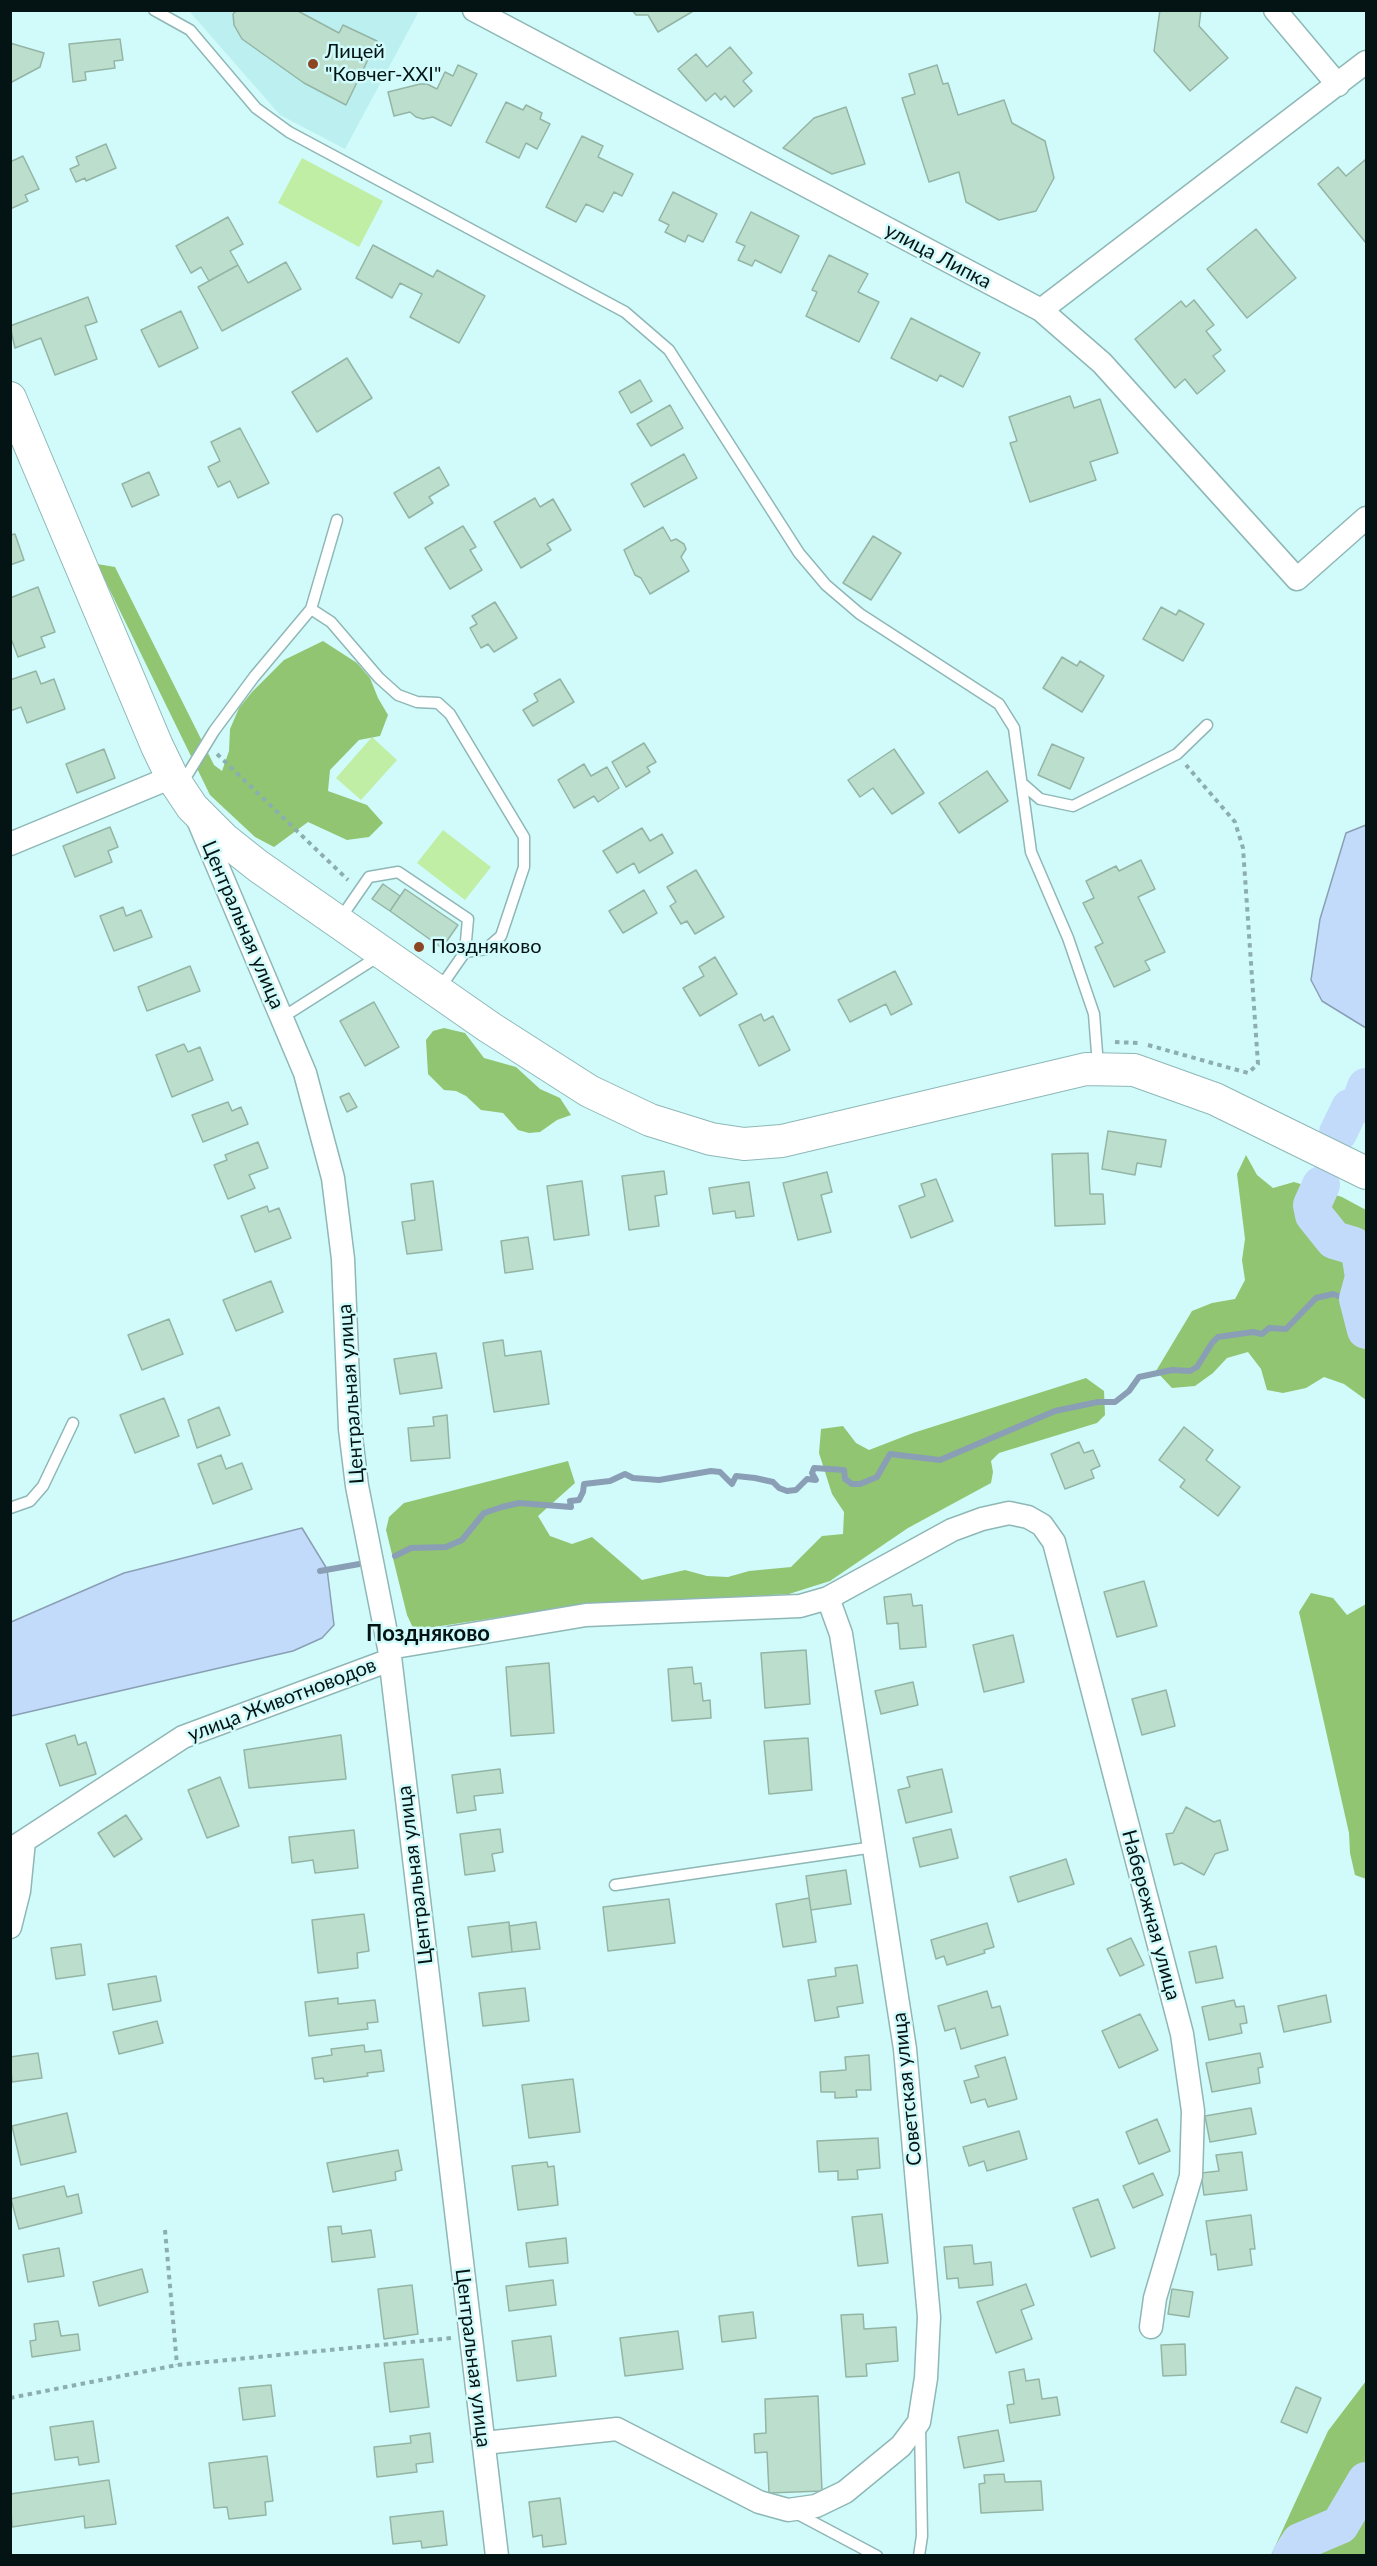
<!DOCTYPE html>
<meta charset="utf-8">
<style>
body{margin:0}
#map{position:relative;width:1377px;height:2566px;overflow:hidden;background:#d1fbfa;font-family:Lato,sans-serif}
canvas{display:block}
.frame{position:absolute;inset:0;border:12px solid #041313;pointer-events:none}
</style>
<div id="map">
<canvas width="1377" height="2566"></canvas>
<div class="frame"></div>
</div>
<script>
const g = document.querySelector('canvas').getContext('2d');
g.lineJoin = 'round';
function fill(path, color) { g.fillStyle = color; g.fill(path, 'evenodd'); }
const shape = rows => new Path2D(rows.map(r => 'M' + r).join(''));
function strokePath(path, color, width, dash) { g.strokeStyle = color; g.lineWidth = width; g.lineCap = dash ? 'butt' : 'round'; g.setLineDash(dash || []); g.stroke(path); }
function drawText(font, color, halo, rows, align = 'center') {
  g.font = font + ' Lato,sans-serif'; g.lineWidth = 5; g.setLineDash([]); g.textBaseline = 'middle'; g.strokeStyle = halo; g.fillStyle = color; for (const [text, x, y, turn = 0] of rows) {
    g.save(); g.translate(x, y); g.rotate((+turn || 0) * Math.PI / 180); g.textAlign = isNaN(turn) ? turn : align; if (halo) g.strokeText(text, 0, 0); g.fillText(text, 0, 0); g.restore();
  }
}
const built = shape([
 [414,10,418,13,345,149,280,115,189,11]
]);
const green = shape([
 [302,158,383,201,359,247,278,203],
 [372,737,397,760,361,800,336,778],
 [443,830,491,867,465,900,417,863]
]);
const forest = shape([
 [97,564,115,567,214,765,222,771,229,751,230,729,239,708,252,692,284,660,323,641,357,663,370,678,378,698,388,715,380,736,359,740,330,770,328,791,367,805,383,823,369,837,347,840,308,822,274,847,255,837,210,795],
 [444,1028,465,1033,484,1058,516,1067,540,1089,560,1098,571,1115,557,1120,540,1132,529,1133,518,1130,503,1113,481,1110,466,1096,456,1091,444,1090,428,1074,426,1040,433,1031],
 [1246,1155,1257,1175,1273,1188,1294,1182,1342,1197,1366,1210,1366,1400,1344,1384,1324,1377,1306,1388,1283,1393,1267,1390,1261,1369,1248,1352,1227,1358,1213,1373,1195,1386,1172,1388,1156,1371,1192,1311,1212,1303,1235,1299,1245,1280,1242,1260,1245,1239,1237,1174],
 [1086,1378,1104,1391,1105,1415,1097,1423,999,1453,991,1461,993,1472,991,1483,908,1528,830,1581,789,1594,581,1605,414,1630,407,1615,386,1530,389,1517,404,1503,568,1461,575,1483,538,1516,550,1536,572,1544,592,1537,642,1580,685,1570,707,1576,728,1577,749,1571,791,1567,822,1536,843,1534,844,1512,832,1494,819,1453,821,1429,843,1426,856,1443,869,1450,913,1433],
 [1311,1593,1333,1598,1347,1615,1366,1604,1366,1879,1355,1875,1350,1853,1349,1833,1299,1612],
 [1366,2381,1366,2555,1271,2555,1328,2431]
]);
const water = shape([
 [1366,825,1366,1028,1322,1001,1311,980,1320,919,1346,833,1366,825],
 [302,1528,327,1569,334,1625,322,1638,293,1651,11,1716,11,1622,124,1573,302,1528]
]);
const stream = shape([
 [395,1556,411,1548,446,1547,462,1540,484,1513,502,1507,519,1503,571,1507,570,1501,579,1500,583,1492,584,1484,610,1481,625,1474,633,1478,659,1480,711,1471,720,1472,732,1484,736,1476,755,1478,773,1482,779,1488,787,1491,796,1490,807,1479,816,1480,812,1473,814,1468,844,1470,845,1479,852,1484,860,1484,877,1477,890,1454,940,1460,1055,1411,1098,1402,1115,1402,1129,1391,1139,1377,1172,1370,1190,1371,1197,1367,1212,1343,1218,1337,1253,1332,1262,1334,1269,1328,1286,1329,1316,1298,1333,1294,1350,1300,1358,1299],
 [320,1571,365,1563]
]);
const river = shape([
 [1338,1133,1350,1108,1360,1104,1366,1087],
 [1321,1185,1312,1205,1314,1215,1334,1240,1354,1246,1360,1252,1364,1277,1358,1299,1366,1330],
 [1291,2556,1300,2542,1340,2525,1366,2481]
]);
const building = shape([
 [237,10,296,10,339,33,343,25,377,41,346,105,304,83,242,39,234,25,233,14,237,10],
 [695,10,658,32,648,15,636,15,632,10,695,10],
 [1160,10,1201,10,1199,26,1228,58,1190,91,1154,51,1160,10],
 [120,39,123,60,114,61,115,68,85,72,86,80,73,82,69,44,120,39],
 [10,43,44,53,40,67,10,83,10,43],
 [730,47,752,73,743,81,752,91,734,107,725,96,721,100,715,93,706,101,678,69,696,54,707,67,730,47],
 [458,65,477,74,451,126,433,117,423,119,416,117,410,112,394,116,388,92,420,84,427,84,437,89,445,72,453,76,458,65],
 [937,65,943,84,948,83,958,115,1004,100,1012,123,1045,141,1054,178,1036,211,999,220,966,202,959,172,929,182,902,98,915,94,909,74,937,65],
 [506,102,523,110,526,105,542,113,540,119,550,124,537,149,526,143,519,158,486,142,506,102],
 [846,107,865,164,832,174,783,148,814,118,846,107],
 [582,136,603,146,598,157,633,174,622,196,614,192,603,212,586,204,576,222,546,207,582,136],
 [106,144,116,168,86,181,85,178,76,182,70,169,79,165,76,157,106,144],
 [23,156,39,189,25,195,28,201,10,209,10,162,23,156],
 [1365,160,1366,163,1366,243,1318,184,1338,167,1346,176,1365,160],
 [673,192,717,214,703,242,688,235,685,242,665,232,669,225,659,220,673,192],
 [751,212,799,236,781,273,755,260,752,266,738,260,745,246,736,242,751,212],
 [228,217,243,244,230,251,238,265,209,281,201,267,191,273,176,246,228,217],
 [1256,229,1296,278,1247,318,1207,269,1256,229],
 [373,245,433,277,437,270,485,296,459,343,410,317,422,294,400,283,392,298,356,278,373,245],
 [829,255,868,274,858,292,879,302,859,342,806,316,817,292,812,290,829,255],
 [286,262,301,289,222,331,198,287,238,265,248,283,286,262],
 [88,297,97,322,85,326,97,359,55,375,41,338,15,348,10,326,88,297],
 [1194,300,1214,325,1206,331,1221,350,1213,356,1225,371,1197,394,1185,379,1175,388,1135,339,1181,301,1186,307,1194,300],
 [181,311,198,348,159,367,141,330,181,311],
 [911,318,980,353,963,387,940,375,937,381,891,358,911,318],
 [347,358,372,398,317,432,292,392,347,358],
 [640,380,652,401,631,413,619,392,640,380],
 [1070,396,1074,408,1100,399,1118,453,1090,462,1096,480,1030,502,1010,443,1017,441,1009,417,1070,396],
 [670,405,683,428,651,446,637,424,670,405],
 [240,428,269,483,238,498,230,481,218,487,208,467,220,461,211,442,240,428],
 [684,454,697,478,644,507,631,484,684,454],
 [439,467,449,485,429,497,433,503,409,518,394,493,439,467],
 [149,472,159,495,132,507,122,484,149,472],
 [535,498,540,507,553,499,571,530,547,544,551,550,521,568,494,522,535,498],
 [463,526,476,547,470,550,482,570,450,589,425,548,463,526],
 [663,527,671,541,676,539,684,544,686,549,681,557,689,571,650,594,641,578,635,575,624,550,663,527],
 [15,534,24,560,10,565,10,535,15,534],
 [873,536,901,553,871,600,843,583,873,536],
 [38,587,55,632,41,637,45,647,18,657,10,636,10,598,38,587],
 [495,602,517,638,494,652,488,644,481,648,470,628,477,624,472,616,495,602],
 [1161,607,1176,615,1179,610,1204,624,1183,661,1143,639,1161,607],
 [1062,657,1077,666,1080,661,1104,676,1082,712,1043,688,1062,657],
 [36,671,41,684,54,679,65,709,27,723,21,707,10,711,10,680,36,671],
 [560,679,574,702,533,726,523,710,538,701,534,694,560,679],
 [644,743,656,762,647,767,650,772,626,787,612,762,644,743],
 [1052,744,1084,758,1070,789,1038,775,1052,744],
 [104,749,115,778,77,793,66,764,104,749],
 [894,749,924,793,892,814,873,788,860,797,848,780,894,749],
 [584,764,591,776,607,767,619,788,598,802,594,796,574,808,558,780,584,764],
 [987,771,1008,801,959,833,939,803,987,771],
 [110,827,118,847,108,851,112,862,75,877,63,846,110,827],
 [642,828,650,841,662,834,673,853,639,873,634,863,617,873,603,851,642,828],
 [1141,860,1155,889,1138,897,1165,952,1145,961,1150,970,1114,987,1095,947,1103,943,1083,903,1094,898,1086,881,1116,866,1119,871,1141,860],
 [696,870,724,917,695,934,687,921,681,924,670,906,676,902,667,887,696,870],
 [383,884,400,896,390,911,372,899,383,884],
 [405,889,458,925,442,948,390,911,405,889],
 [644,890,657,913,623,933,609,911,644,890],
 [123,907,126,916,141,910,152,937,114,951,100,916,123,907],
 [715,957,737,994,700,1016,683,988,704,976,699,967,715,957],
 [190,966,200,991,147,1011,138,987,190,966],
 [895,971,912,1004,891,1015,886,1004,850,1022,838,1000,895,971],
 [374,1002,399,1047,365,1066,340,1021,374,1002],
 [761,1014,764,1021,773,1016,790,1050,759,1066,739,1025,761,1014],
 [184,1044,188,1052,200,1047,213,1080,172,1097,156,1055,184,1044],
 [349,1093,357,1107,347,1112,340,1097,349,1093],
 [228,1102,232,1111,241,1107,248,1124,203,1142,192,1115,228,1102],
 [1108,1131,1166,1140,1161,1167,1137,1163,1135,1175,1102,1169,1108,1131],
 [258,1142,268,1168,249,1175,255,1188,228,1199,214,1165,227,1160,225,1155,258,1142],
 [1088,1153,1090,1194,1103,1194,1105,1224,1055,1226,1052,1154,1088,1153],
 [664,1171,667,1194,655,1196,659,1226,629,1230,622,1176,664,1171],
 [827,1172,832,1192,821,1195,831,1232,798,1240,783,1183,827,1172],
 [936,1179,953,1221,911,1238,899,1206,925,1196,921,1184,936,1179],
 [433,1181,442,1250,407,1254,402,1222,415,1220,411,1184,433,1181],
 [582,1181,589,1235,554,1240,547,1186,582,1181],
 [749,1182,754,1216,736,1218,735,1211,713,1214,709,1188,749,1182],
 [267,1206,269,1212,279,1208,291,1238,255,1252,241,1216,267,1206],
 [528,1237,533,1269,505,1273,501,1241,528,1237],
 [271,1281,283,1312,236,1331,223,1300,271,1281],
 [169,1319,183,1354,142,1370,128,1335,169,1319],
 [503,1340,505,1356,541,1351,549,1404,494,1412,483,1343,503,1340],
 [436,1353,442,1388,400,1394,394,1359,436,1353],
 [164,1398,179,1436,135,1453,120,1415,164,1398],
 [219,1407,230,1435,197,1448,188,1420,219,1407],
 [447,1415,450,1458,411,1461,408,1428,434,1426,433,1417,447,1415],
 [1184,1427,1213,1450,1206,1460,1240,1487,1218,1516,1180,1487,1185,1480,1159,1460,1184,1427],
 [1079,1442,1084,1453,1093,1450,1100,1466,1091,1470,1094,1478,1065,1489,1051,1454,1079,1442],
 [221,1455,226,1469,242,1463,252,1489,213,1504,198,1464,221,1455],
 [1144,1581,1157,1626,1117,1637,1104,1592,1144,1581],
 [911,1594,913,1606,922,1605,926,1647,900,1649,898,1623,887,1624,884,1597,911,1594],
 [1013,1635,1024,1682,984,1692,973,1645,1013,1635],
 [806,1650,810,1704,765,1708,761,1653,806,1650],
 [549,1663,554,1733,511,1736,506,1667,549,1663],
 [692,1667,694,1684,701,1683,703,1701,710,1700,711,1718,672,1721,668,1669,692,1667],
 [913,1682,918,1705,881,1714,875,1691,913,1682],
 [1166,1690,1175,1726,1142,1735,1132,1699,1166,1690],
 [75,1735,78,1745,86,1742,96,1774,60,1786,46,1744,75,1735],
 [341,1735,346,1779,249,1788,244,1750,341,1735],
 [808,1738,812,1790,769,1794,764,1741,808,1738],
 [500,1769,503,1793,474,1796,476,1810,457,1813,452,1775,500,1769],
 [942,1769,952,1812,906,1823,898,1790,910,1787,907,1777,942,1769],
 [220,1777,239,1826,207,1838,188,1790,220,1777],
 [1186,1807,1214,1822,1220,1820,1228,1850,1215,1854,1204,1875,1182,1863,1174,1865,1166,1834,1173,1833,1186,1807],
 [126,1815,142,1839,114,1857,98,1833,126,1815],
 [500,1829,503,1852,492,1854,495,1871,465,1875,460,1834,500,1829],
 [951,1829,958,1858,920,1867,913,1838,951,1829],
 [354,1830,358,1868,315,1873,313,1860,292,1863,289,1837,354,1830],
 [1066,1859,1074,1884,1018,1902,1010,1877,1066,1859],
 [846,1870,851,1904,811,1910,806,1876,846,1870],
 [809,1898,816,1942,783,1947,776,1904,809,1898],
 [669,1899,675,1943,608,1951,603,1907,669,1899],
 [364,1914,369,1951,357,1953,358,1968,318,1973,312,1920,364,1914],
 [509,1922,512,1952,472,1957,468,1927,509,1922],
 [536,1922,540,1949,512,1952,509,1926,536,1922],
 [987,1923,994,1947,984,1950,985,1953,947,1965,944,1956,936,1959,931,1940,987,1923],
 [1131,1938,1144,1965,1120,1976,1107,1949,1131,1938],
 [81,1944,85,1975,56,1979,51,1948,81,1944],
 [1216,1946,1223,1978,1196,1983,1189,1952,1216,1946],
 [857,1965,863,2003,837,2007,839,2017,815,2021,808,1980,836,1976,835,1968,857,1965],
 [156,1976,161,2001,113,2010,108,1984,156,1976],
 [525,1988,529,2021,483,2026,479,1993,525,1988],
 [987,1991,992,2008,1000,2006,1008,2035,961,2049,955,2028,945,2031,938,2006,987,1991],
 [1326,1995,1331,2022,1284,2032,1278,2006,1326,1995],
 [338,1998,338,2004,375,2000,378,2022,367,2023,368,2029,309,2036,305,2002,338,1998],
 [1234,2000,1236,2007,1244,2006,1247,2023,1240,2024,1242,2033,1209,2040,1202,2007,1234,2000],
 [1140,2014,1158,2050,1119,2068,1102,2031,1140,2014],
 [157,2021,163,2043,119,2054,113,2032,157,2021],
 [364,2045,365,2052,381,2050,384,2071,367,2073,368,2076,324,2082,323,2078,315,2079,312,2058,332,2055,331,2049,364,2045],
 [38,2053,42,2078,12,2082,10,2057,38,2053],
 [1260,2053,1263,2067,1258,2068,1260,2083,1212,2092,1206,2063,1260,2053],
 [869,2055,871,2090,856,2090,857,2097,835,2098,835,2092,821,2092,820,2072,846,2070,845,2057,869,2055],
 [1005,2057,1017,2099,988,2107,985,2099,971,2103,964,2081,979,2077,975,2066,1005,2057],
 [573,2079,580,2132,529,2138,522,2085,573,2079],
 [1251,2108,1256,2134,1210,2142,1205,2116,1251,2108],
 [67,2113,76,2152,21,2165,12,2126,67,2113],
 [1157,2119,1170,2151,1139,2164,1126,2132,1157,2119],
 [1019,2131,1027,2159,987,2171,984,2161,969,2166,963,2147,1019,2131],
 [878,2138,880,2168,857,2170,858,2179,838,2180,838,2171,819,2172,817,2141,878,2138],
 [398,2150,402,2170,395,2172,396,2180,333,2192,327,2163,398,2150],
 [1242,2152,1247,2190,1204,2195,1201,2173,1219,2171,1216,2155,1242,2152],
 [547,2162,548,2167,554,2166,558,2205,518,2210,512,2166,547,2162],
 [1153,2173,1163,2195,1133,2208,1123,2186,1153,2173],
 [64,2186,67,2197,78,2194,82,2213,19,2229,11,2199,64,2186],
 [1098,2199,1115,2248,1091,2257,1073,2208,1098,2199],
 [882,2214,888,2263,858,2266,852,2217,882,2214],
 [1251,2215,1255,2249,1250,2249,1252,2265,1218,2270,1216,2254,1211,2255,1206,2221,1251,2215],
 [341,2226,342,2234,371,2230,375,2257,332,2262,328,2227,341,2226],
 [566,2238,568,2263,529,2267,526,2243,566,2238],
 [972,2245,974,2264,991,2262,993,2285,959,2288,958,2278,947,2279,944,2247,972,2245],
 [59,2248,64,2276,28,2282,23,2255,59,2248],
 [142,2269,148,2292,99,2306,93,2282,142,2269],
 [553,2280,556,2305,509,2311,506,2286,553,2280],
 [1026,2284,1034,2305,1021,2310,1032,2339,996,2353,977,2302,1026,2284],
 [412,2285,418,2334,384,2339,378,2289,412,2285],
 [1172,2289,1193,2292,1189,2317,1168,2314,1172,2289],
 [753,2312,756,2338,722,2342,719,2316,753,2312],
 [863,2314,864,2329,896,2327,898,2361,866,2364,867,2376,846,2377,841,2315,863,2314],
 [58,2321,61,2336,78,2334,80,2350,32,2357,30,2341,36,2340,34,2324,58,2321],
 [678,2331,683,2369,625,2376,620,2338,678,2331],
 [551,2336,556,2376,517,2381,512,2341,551,2336],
 [1185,2344,1186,2375,1163,2376,1161,2345,1185,2344],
 [423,2359,429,2407,390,2412,384,2363,423,2359],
 [1024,2369,1026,2381,1039,2379,1042,2399,1057,2397,1060,2415,1010,2423,1007,2405,1014,2404,1009,2372,1024,2369],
 [271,2385,275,2416,243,2420,239,2388,271,2385],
 [1296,2387,1321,2398,1307,2433,1281,2422,1296,2387],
 [818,2396,822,2491,769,2493,767,2452,755,2453,754,2434,766,2433,765,2399,818,2396],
 [93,2421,99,2462,79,2465,78,2457,55,2460,50,2427,93,2421],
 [998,2430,1004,2461,964,2468,958,2437,998,2430],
 [430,2433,433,2462,416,2464,417,2472,377,2477,374,2447,411,2443,410,2436,430,2433],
 [267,2456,273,2501,265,2502,266,2515,229,2519,227,2507,214,2508,209,2463,267,2456],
 [1004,2474,1005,2482,1041,2481,1043,2510,981,2513,979,2484,985,2483,984,2475,1004,2474],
 [109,2480,116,2524,85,2528,84,2516,12,2527,10,2494,109,2480],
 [560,2498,566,2544,543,2547,542,2535,533,2537,529,2502,560,2498],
 [443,2511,447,2545,422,2548,421,2541,393,2544,390,2517,443,2511]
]);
const path = shape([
 [217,754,348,880],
 [1115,1042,1138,1043],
 [1148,1045,1248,1073,1258,1064,1243,848,1235,822,1186,765],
 [165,2230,177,2365],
 [10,2398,177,2365,452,2338]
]);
const lane = shape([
 [154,10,190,30,256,108,289,132,625,312,669,350,799,553,826,585,860,614,999,704,1014,728,1031,852,1068,938,1094,1014,1098,1066],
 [311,609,331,622,379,678,398,695,417,702,438,703,450,714,524,837,524,867,501,936,486,949,465,952],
 [181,785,214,731,254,677,311,609,337,520],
 [1024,785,1040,799,1073,806,1177,754,1207,725],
 [340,919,369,877,398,872,468,919,465,952,440,988],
 [283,1017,379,956],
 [10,1508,30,1501,43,1486,73,1423],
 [615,1885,874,1847],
 [794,2512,877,2556],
 [919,2556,922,2536,920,2424]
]);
const street = shape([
 [474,10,1041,310,1366,62],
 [1275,10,1338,85],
 [1041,310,1102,363,1297,579,1366,518],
 [198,820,305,1073,333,1178,343,1259,350,1429,357,1486,389,1648,497,2556],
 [10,844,172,777],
 [389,1648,586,1615,800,1606,828,1598,952,1530,982,1519,1009,1513,1028,1517,1042,1525,1054,1542,1182,2034,1193,2111,1191,2176,1155,2298,1151,2327],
 [10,1850,183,1737,390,1660],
 [10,1927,19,1891,24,1841],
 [484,2443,617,2429,759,2502,788,2510,816,2506,845,2492,901,2446,919,2422,926,2378,929,2317,905,2049,841,1634,828,1598]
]);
const secondary = shape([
 [10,398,157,746,172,777,192,807,224,839,258,866,489,1027,589,1091,650,1120,711,1139,744,1144,782,1141,1086,1069,1134,1070,1215,1099,1366,1173]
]);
const markers = [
 [313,64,6,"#8d4623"],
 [419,947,6,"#8d4623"]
];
const poiNames = [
 ["Лицей",325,52],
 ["\"Ковчег-XXI\"",325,75],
 ["Поздняково",431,947]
];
const streetNames = [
 ["улица Липка",938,256,28],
 ["Центральная улица",243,925,67],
 ["Центральная улица",351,1394,-94],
 ["улица Животноводов",282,1700,-21],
 ["Центральная улица",415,1875,-97],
 ["Набережная улица",1151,1915,75],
 ["Советская улица",907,2089,-96],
 ["Центральная улица",473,2358,83]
];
const quarterNames = [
 ["Поздняково",428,1634]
];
fill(built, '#bcf0f0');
fill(green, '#bfeea4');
fill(forest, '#91c572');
fill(water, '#c3dbfa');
strokePath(water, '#8a9fb5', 1.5);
strokePath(stream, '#8a9fb5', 6);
strokePath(river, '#c3dbfa', 38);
fill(building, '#bbdecd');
strokePath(building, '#94b5a5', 1.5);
strokePath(lane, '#8eb7b6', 13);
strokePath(street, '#8eb7b6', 25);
strokePath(secondary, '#8eb7b6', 34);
strokePath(path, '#8daeae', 4, [4.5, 4.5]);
strokePath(lane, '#fff', 10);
strokePath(street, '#fff', 22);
strokePath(secondary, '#fff', 32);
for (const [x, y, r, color] of markers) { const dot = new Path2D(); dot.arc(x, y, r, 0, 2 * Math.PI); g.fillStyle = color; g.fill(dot); strokePath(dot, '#d1fbfa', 2); }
drawText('20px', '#041313', '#d1fbfa', poiNames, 'left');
drawText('20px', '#041313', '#d1fbfa', streetNames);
drawText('bold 22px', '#041313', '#d1fbfa', quarterNames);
</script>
